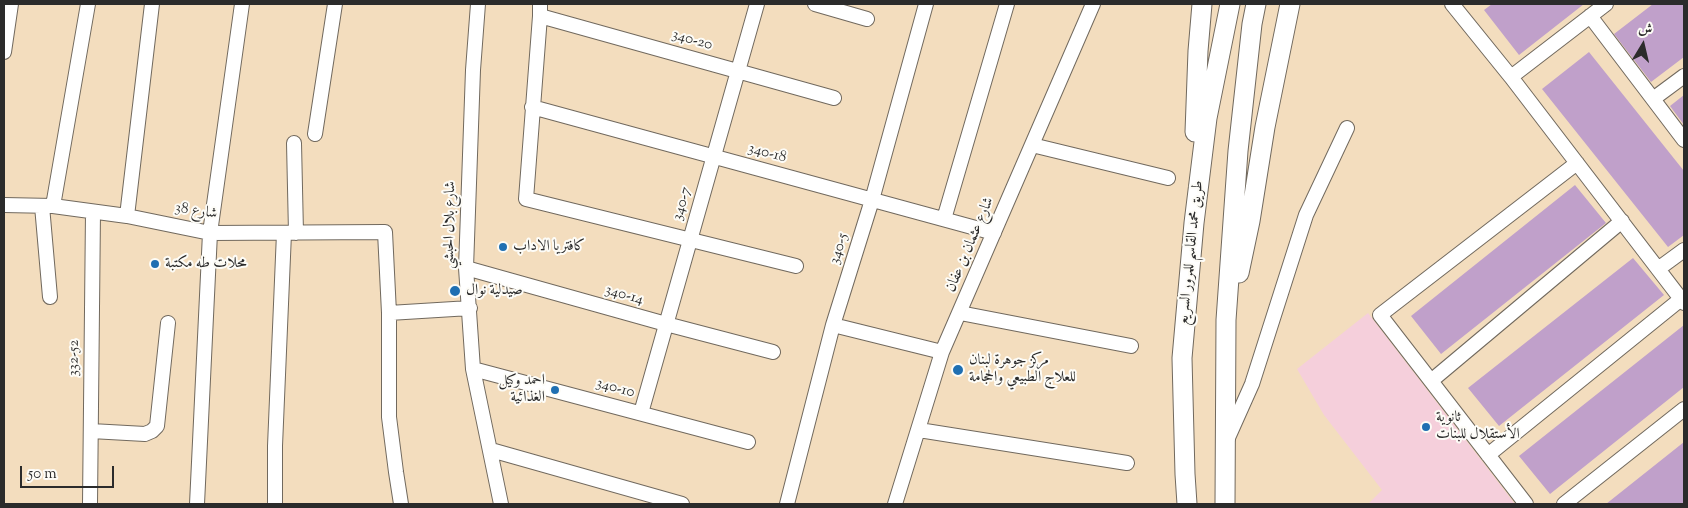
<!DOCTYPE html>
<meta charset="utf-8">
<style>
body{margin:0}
#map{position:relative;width:1688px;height:508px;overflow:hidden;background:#f3ddbe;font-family:"Sorts Mill Goudy",Amiri,serif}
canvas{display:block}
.frame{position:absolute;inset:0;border:5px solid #2b2b2b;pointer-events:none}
.north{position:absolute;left:1618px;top:20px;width:50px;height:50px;-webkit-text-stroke:4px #fdfcf7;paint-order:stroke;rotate:9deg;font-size:14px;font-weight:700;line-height:20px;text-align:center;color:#2b2b2b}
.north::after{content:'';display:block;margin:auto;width:18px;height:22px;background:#2b2b2b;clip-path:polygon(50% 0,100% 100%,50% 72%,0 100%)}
.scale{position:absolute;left:20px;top:466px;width:94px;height:22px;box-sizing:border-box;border:2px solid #2b2b2b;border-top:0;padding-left:6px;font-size:15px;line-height:18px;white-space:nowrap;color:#2b2b2b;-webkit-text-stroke:4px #fdfcf7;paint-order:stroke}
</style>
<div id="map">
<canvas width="1688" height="508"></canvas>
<div class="frame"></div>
<div class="north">ش</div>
<div class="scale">50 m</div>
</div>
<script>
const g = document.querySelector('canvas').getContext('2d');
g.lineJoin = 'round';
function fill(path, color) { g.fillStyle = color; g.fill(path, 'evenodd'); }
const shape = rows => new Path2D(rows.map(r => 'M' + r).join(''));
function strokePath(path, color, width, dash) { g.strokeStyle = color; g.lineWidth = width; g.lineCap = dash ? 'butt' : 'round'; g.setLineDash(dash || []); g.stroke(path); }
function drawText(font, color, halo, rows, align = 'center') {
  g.font = font + ' "Sorts Mill Goudy",Amiri,serif'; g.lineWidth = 4; g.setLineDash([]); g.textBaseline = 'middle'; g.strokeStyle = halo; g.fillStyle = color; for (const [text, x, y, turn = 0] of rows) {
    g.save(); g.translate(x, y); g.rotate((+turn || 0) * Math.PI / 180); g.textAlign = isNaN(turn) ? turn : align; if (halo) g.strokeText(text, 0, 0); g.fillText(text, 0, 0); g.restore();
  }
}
const built = shape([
 [1368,313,1515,504,1368,504,1382,490,1324,415,1297,369]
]);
const building = shape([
 [1492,4,1584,4,1519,55,1484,10],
 [1653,4,1684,4,1684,57,1651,82,1614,34],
 [1589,52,1684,171,1684,235,1668,247,1542,89],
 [1684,95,1684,125,1670,106],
 [1575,185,1606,223,1441,354,1411,316],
 [1633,258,1664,295,1499,426,1468,388],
 [1684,325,1684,387,1550,494,1519,456],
 [1684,442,1684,504,1606,504]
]);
const minor = shape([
 [478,4,473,70,466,268,473,369,501,504],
 [540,4,540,16,526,199,796,266],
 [815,4,867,19],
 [1452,4,1511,77,1684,303],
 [540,16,834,98],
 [1590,16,1684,140],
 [4,52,11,4],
 [1511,77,1606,4],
 [1653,99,1684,76],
 [532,107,994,233],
 [315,134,335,4],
 [294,143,296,233],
 [1032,145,1168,178],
 [4,205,53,206,127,216,210,233,385,232,389,313,389,417,396,472,401,504],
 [42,206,50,297],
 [53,206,88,4],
 [127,216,152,4],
 [944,219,1007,4],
 [466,268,666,324,773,352],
 [1658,269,1684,250],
 [389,313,470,308],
 [960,313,1131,346],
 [833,325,942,352],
 [473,369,748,442],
 [1431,381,1622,221],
 [641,413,757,4],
 [919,430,1127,463],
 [91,431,145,434,152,431,157,426,168,323],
 [1227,440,1252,384,1306,215,1347,128],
 [491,450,682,504],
 [1488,455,1681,299],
 [90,504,93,212],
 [197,504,210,233,242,4],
 [275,504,275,446,284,233],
 [787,504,833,325,872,200,926,4],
 [895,504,942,352,1093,4],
 [1526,504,1380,315,1577,163],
 [1564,504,1684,409]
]);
const highway = shape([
 [1195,132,1198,51,1202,4],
 [1239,273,1250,221,1265,127,1290,4],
 [1187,504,1185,474,1182,358,1194,223,1207,118,1230,4],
 [1225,504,1226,320,1238,151,1252,24,1256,4]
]);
const markers = [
 [503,247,5,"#1f6fb2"],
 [155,264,5,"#1f6fb2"],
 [455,291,6,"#1f6fb2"],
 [958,370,6,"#1f6fb2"],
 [555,390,5,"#1f6fb2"],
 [1426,427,5,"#1f6fb2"]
];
const streetNames = [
 ["340-20",692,41,16],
 ["340-18",767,154,15],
 ["340-7",683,204,-74],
 ["شارع 38",196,212,9],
 ["شارع بلال الحبشي",451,225,-89],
 ["شارع عثمان بن عفان",971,245,-67],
 ["340-5",840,249,-73],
 ["طريق محمد القاسم للمرور السريع",1192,253,-84],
 ["340-14",624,296,16],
 ["332-52",75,358,-89],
 ["340-10",615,389,15]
];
const poiNames = [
 ["كافتريا الاداب",513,247],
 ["محلات طه مكتبة",165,264],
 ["صيدلية نوال",466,291],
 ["مركز جوهرة لبنان",969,361],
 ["للعلاج الطبيعي والحجامة",969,378],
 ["احمد وكيل",545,381,"right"],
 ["الغذائية",545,398,"right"],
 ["ثانوية",1436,418],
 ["الأستقلال للبنات",1436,435]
];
fill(built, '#f5cfdb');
fill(building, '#c0a0ca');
strokePath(minor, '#71695e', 16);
strokePath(highway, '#71695e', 21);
strokePath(minor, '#fff', 14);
strokePath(highway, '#fff', 19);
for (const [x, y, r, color] of markers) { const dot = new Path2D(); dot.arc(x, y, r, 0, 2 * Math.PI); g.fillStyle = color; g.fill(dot); strokePath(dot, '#fdfcf7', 2); }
drawText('15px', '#2b2b2b', '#fdfcf7', streetNames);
drawText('15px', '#2b2b2b', '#fdfcf7', poiNames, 'left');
</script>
